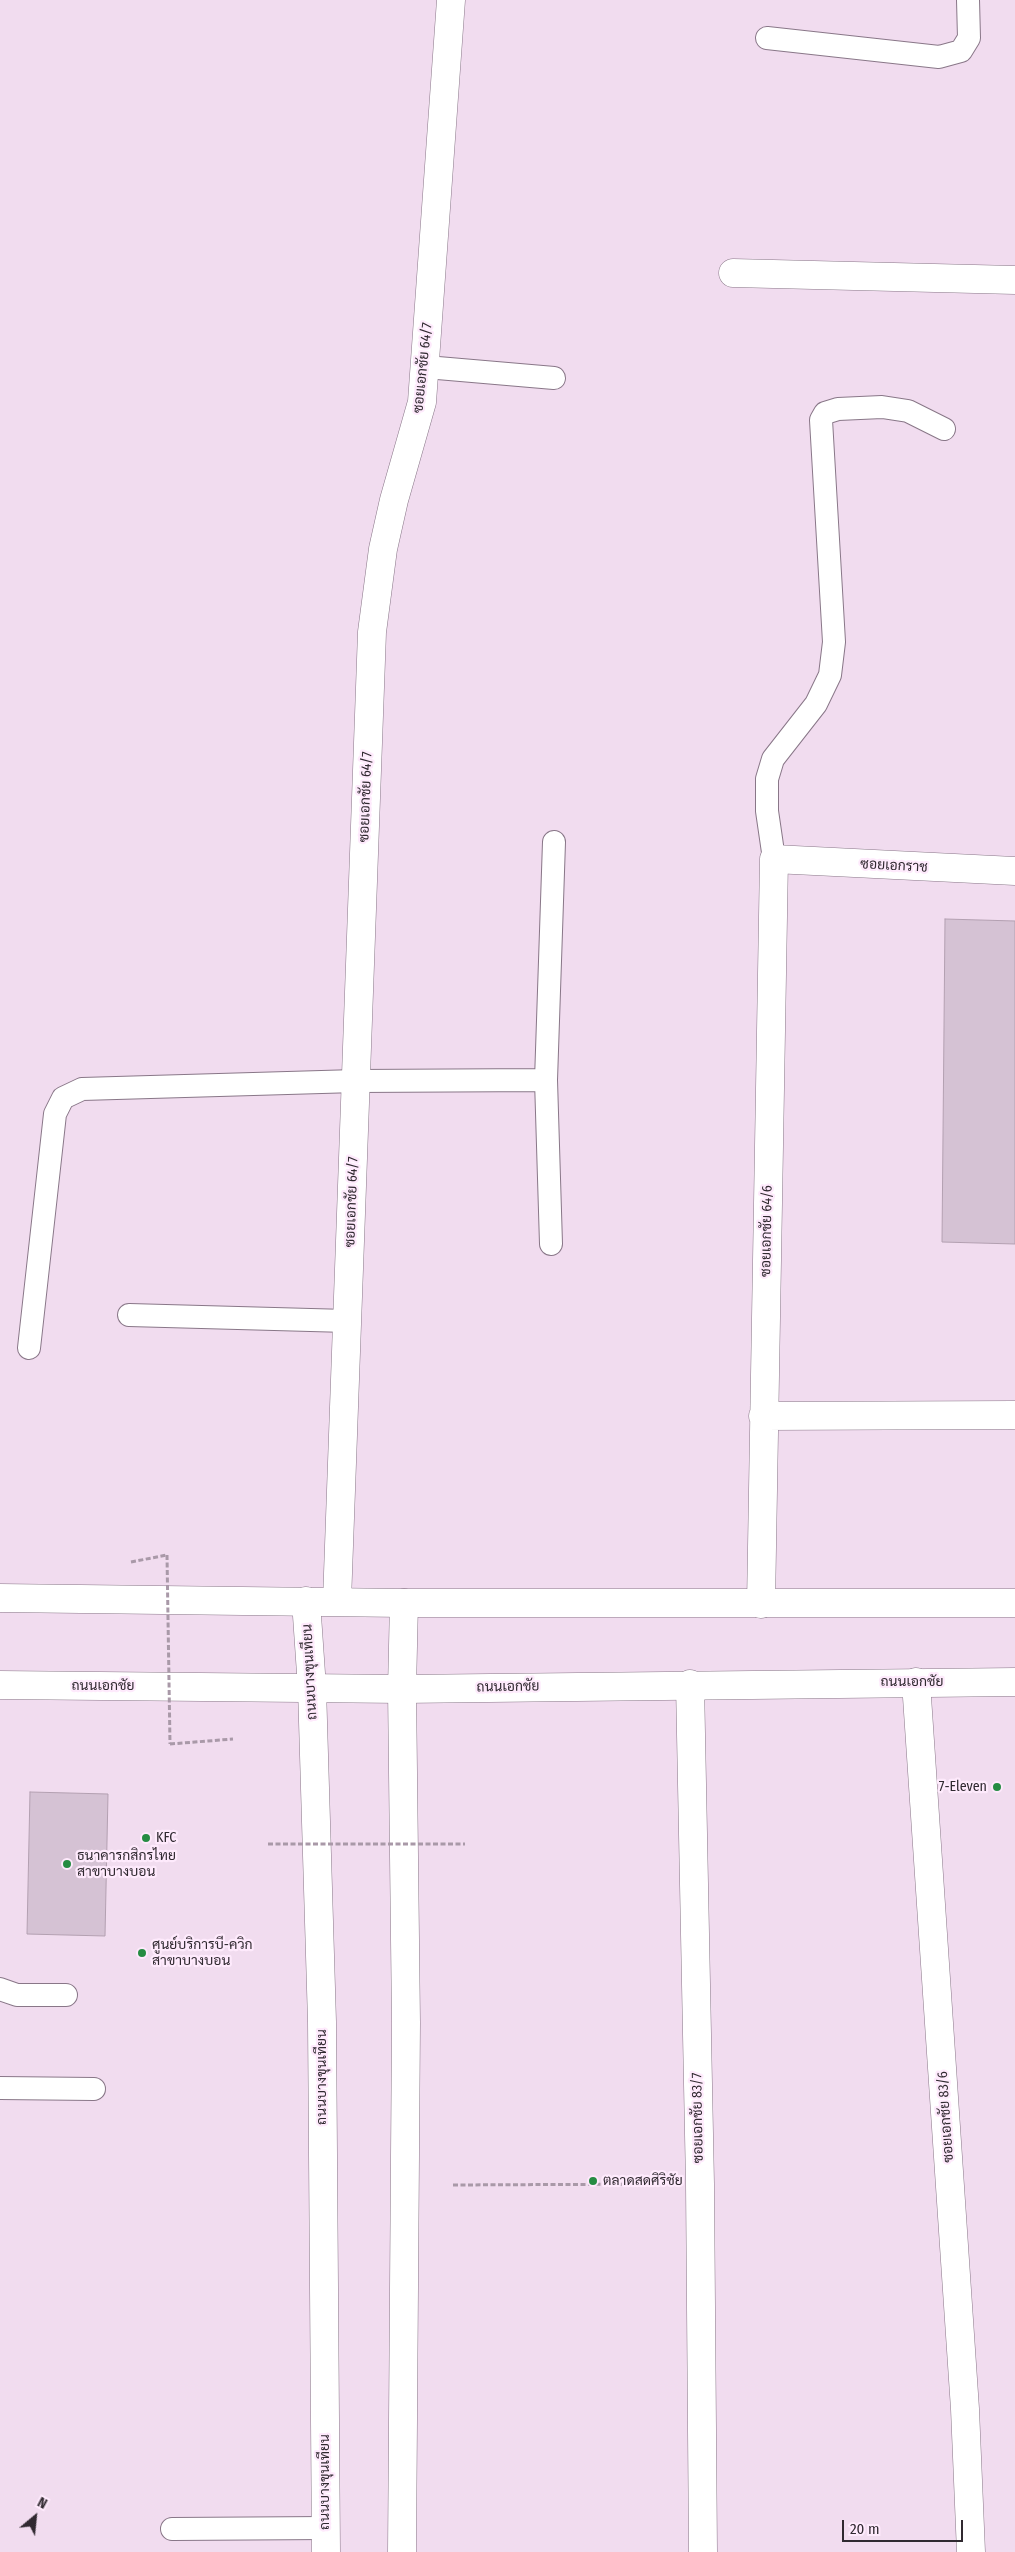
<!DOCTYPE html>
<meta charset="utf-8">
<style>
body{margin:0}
#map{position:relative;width:1015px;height:2552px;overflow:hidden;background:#f1dcef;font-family:"Fira Sans Condensed",sans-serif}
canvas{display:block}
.north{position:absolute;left:10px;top:2492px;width:50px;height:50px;-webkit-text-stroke:4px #feeafc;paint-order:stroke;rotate:28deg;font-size:14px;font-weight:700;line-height:20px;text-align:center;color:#302930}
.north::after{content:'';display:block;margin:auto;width:18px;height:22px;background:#302930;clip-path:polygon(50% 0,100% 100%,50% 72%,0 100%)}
.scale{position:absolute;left:842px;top:2520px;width:121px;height:22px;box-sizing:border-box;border:2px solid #302930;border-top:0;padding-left:6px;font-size:15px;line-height:18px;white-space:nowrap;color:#302930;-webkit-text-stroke:4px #feeafc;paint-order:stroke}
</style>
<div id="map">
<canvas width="1015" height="2552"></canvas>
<div class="north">N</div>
<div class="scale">20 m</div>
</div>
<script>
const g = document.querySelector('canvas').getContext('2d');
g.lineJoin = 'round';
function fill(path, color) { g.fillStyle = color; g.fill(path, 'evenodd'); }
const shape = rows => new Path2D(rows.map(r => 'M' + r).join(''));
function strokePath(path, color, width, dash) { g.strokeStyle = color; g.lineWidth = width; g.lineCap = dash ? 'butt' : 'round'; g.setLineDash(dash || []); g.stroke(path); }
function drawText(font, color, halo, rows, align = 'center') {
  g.font = font + ' "Fira Sans Condensed",Sarabun,sans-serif'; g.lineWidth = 4.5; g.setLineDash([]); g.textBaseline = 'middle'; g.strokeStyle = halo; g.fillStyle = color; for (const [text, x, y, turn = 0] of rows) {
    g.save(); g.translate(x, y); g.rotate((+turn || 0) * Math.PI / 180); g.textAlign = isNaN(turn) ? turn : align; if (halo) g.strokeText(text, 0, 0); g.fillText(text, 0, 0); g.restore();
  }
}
const building = shape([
 [945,919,1015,921,1015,1244,942,1242,945,919],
 [30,1792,108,1794,105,1936,27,1934,30,1792]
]);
const path = shape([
 [131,1562,167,1555],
 [170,1744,233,1739],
 [453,2185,665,2184]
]);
const lane = shape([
 [767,38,939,57,961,51,969,38,968,0],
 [426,367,554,378],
 [774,859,767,811,767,779,773,759,816,704,830,675,834,642,821,420,825,413,838,409,882,407,908,411,944,429],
 [546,1080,551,1244],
 [129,1315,347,1321],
 [29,1348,55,1114,63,1098,82,1089,356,1081,546,1080,554,842],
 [0,1989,17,1995,66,1995],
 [0,2088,94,2089],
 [172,2529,326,2528]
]);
const street = shape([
 [733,273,1015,280],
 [763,1416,1015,1415],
 [337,1601,372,632,383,549,394,500,422,402,451,0],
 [761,1604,774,859,1015,871],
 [916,1682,965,2409,971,2552],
 [690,1684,700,2184,703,2552]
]);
const secondary = shape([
 [306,1601,312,1688,322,2022,326,2552],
 [402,2552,406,2023,402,1689,404,1603]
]);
const primary = shape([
 [0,1598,404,1603,1015,1603],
 [0,1685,402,1689,1015,1682]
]);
const pathBridge = shape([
 [167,1555,170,1744],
 [268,1844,465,1844]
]);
const markers = [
 [997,1787,5,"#258c42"],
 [146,1838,5,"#258c42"],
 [67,1864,5,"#258c42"],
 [142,1953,5,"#258c42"],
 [593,2181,5,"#258c42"]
];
const streetNames = [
 ["ซอยเอกชัย 64/7",423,368,-84],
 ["ซอยเอกชัย 64/7",366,797,-88],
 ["ซอยเอกราช",894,866,3],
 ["ซอยเอกชัย 64/7",352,1202,-88],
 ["ซอยเอกชัย 64/6",767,1231,-89],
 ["ถนนบางขุนเทียน",310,1672,-93],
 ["ถนนเอกชัย",912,1682],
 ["ถนนเอกชัย",103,1686],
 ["ถนนเอกชัย",508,1687,-1],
 ["ถนนบางขุนเทียน",322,2077,-90],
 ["ซอยเอกชัย 83/6",946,2117,-94],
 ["ซอยเอกชัย 83/7",698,2118,-91],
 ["ถนนบางขุนเทียน",325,2482,-90]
];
const poiNames = [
 ["7-Eleven",987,1787,"right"],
 ["KFC",156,1838],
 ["ธนาคารกสิกรไทย",77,1856],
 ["สาขาบางบอน",77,1872],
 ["ศูนย์บริการบี-ควิก",152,1945],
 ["สาขาบางบอน",152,1961],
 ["ตลาดสดศิริชัย",603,2181]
];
fill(building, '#d5c2d4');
strokePath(building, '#b3a0b1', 1);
strokePath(lane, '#897788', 24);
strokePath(street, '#897788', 29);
strokePath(secondary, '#897788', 29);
strokePath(primary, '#897788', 29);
strokePath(path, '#a999a8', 3, [5, 2.5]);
strokePath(lane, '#fff', 22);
strokePath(street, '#fff', 28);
strokePath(secondary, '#fff', 28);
strokePath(primary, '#fff', 28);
strokePath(pathBridge, '#a999a8', 3, [5, 2.5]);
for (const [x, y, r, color] of markers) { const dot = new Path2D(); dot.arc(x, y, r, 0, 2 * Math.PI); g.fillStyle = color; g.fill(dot); strokePath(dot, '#feeafc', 2); }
drawText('14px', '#302930', '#feeafc', streetNames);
drawText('14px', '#302930', '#feeafc', poiNames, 'left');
</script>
